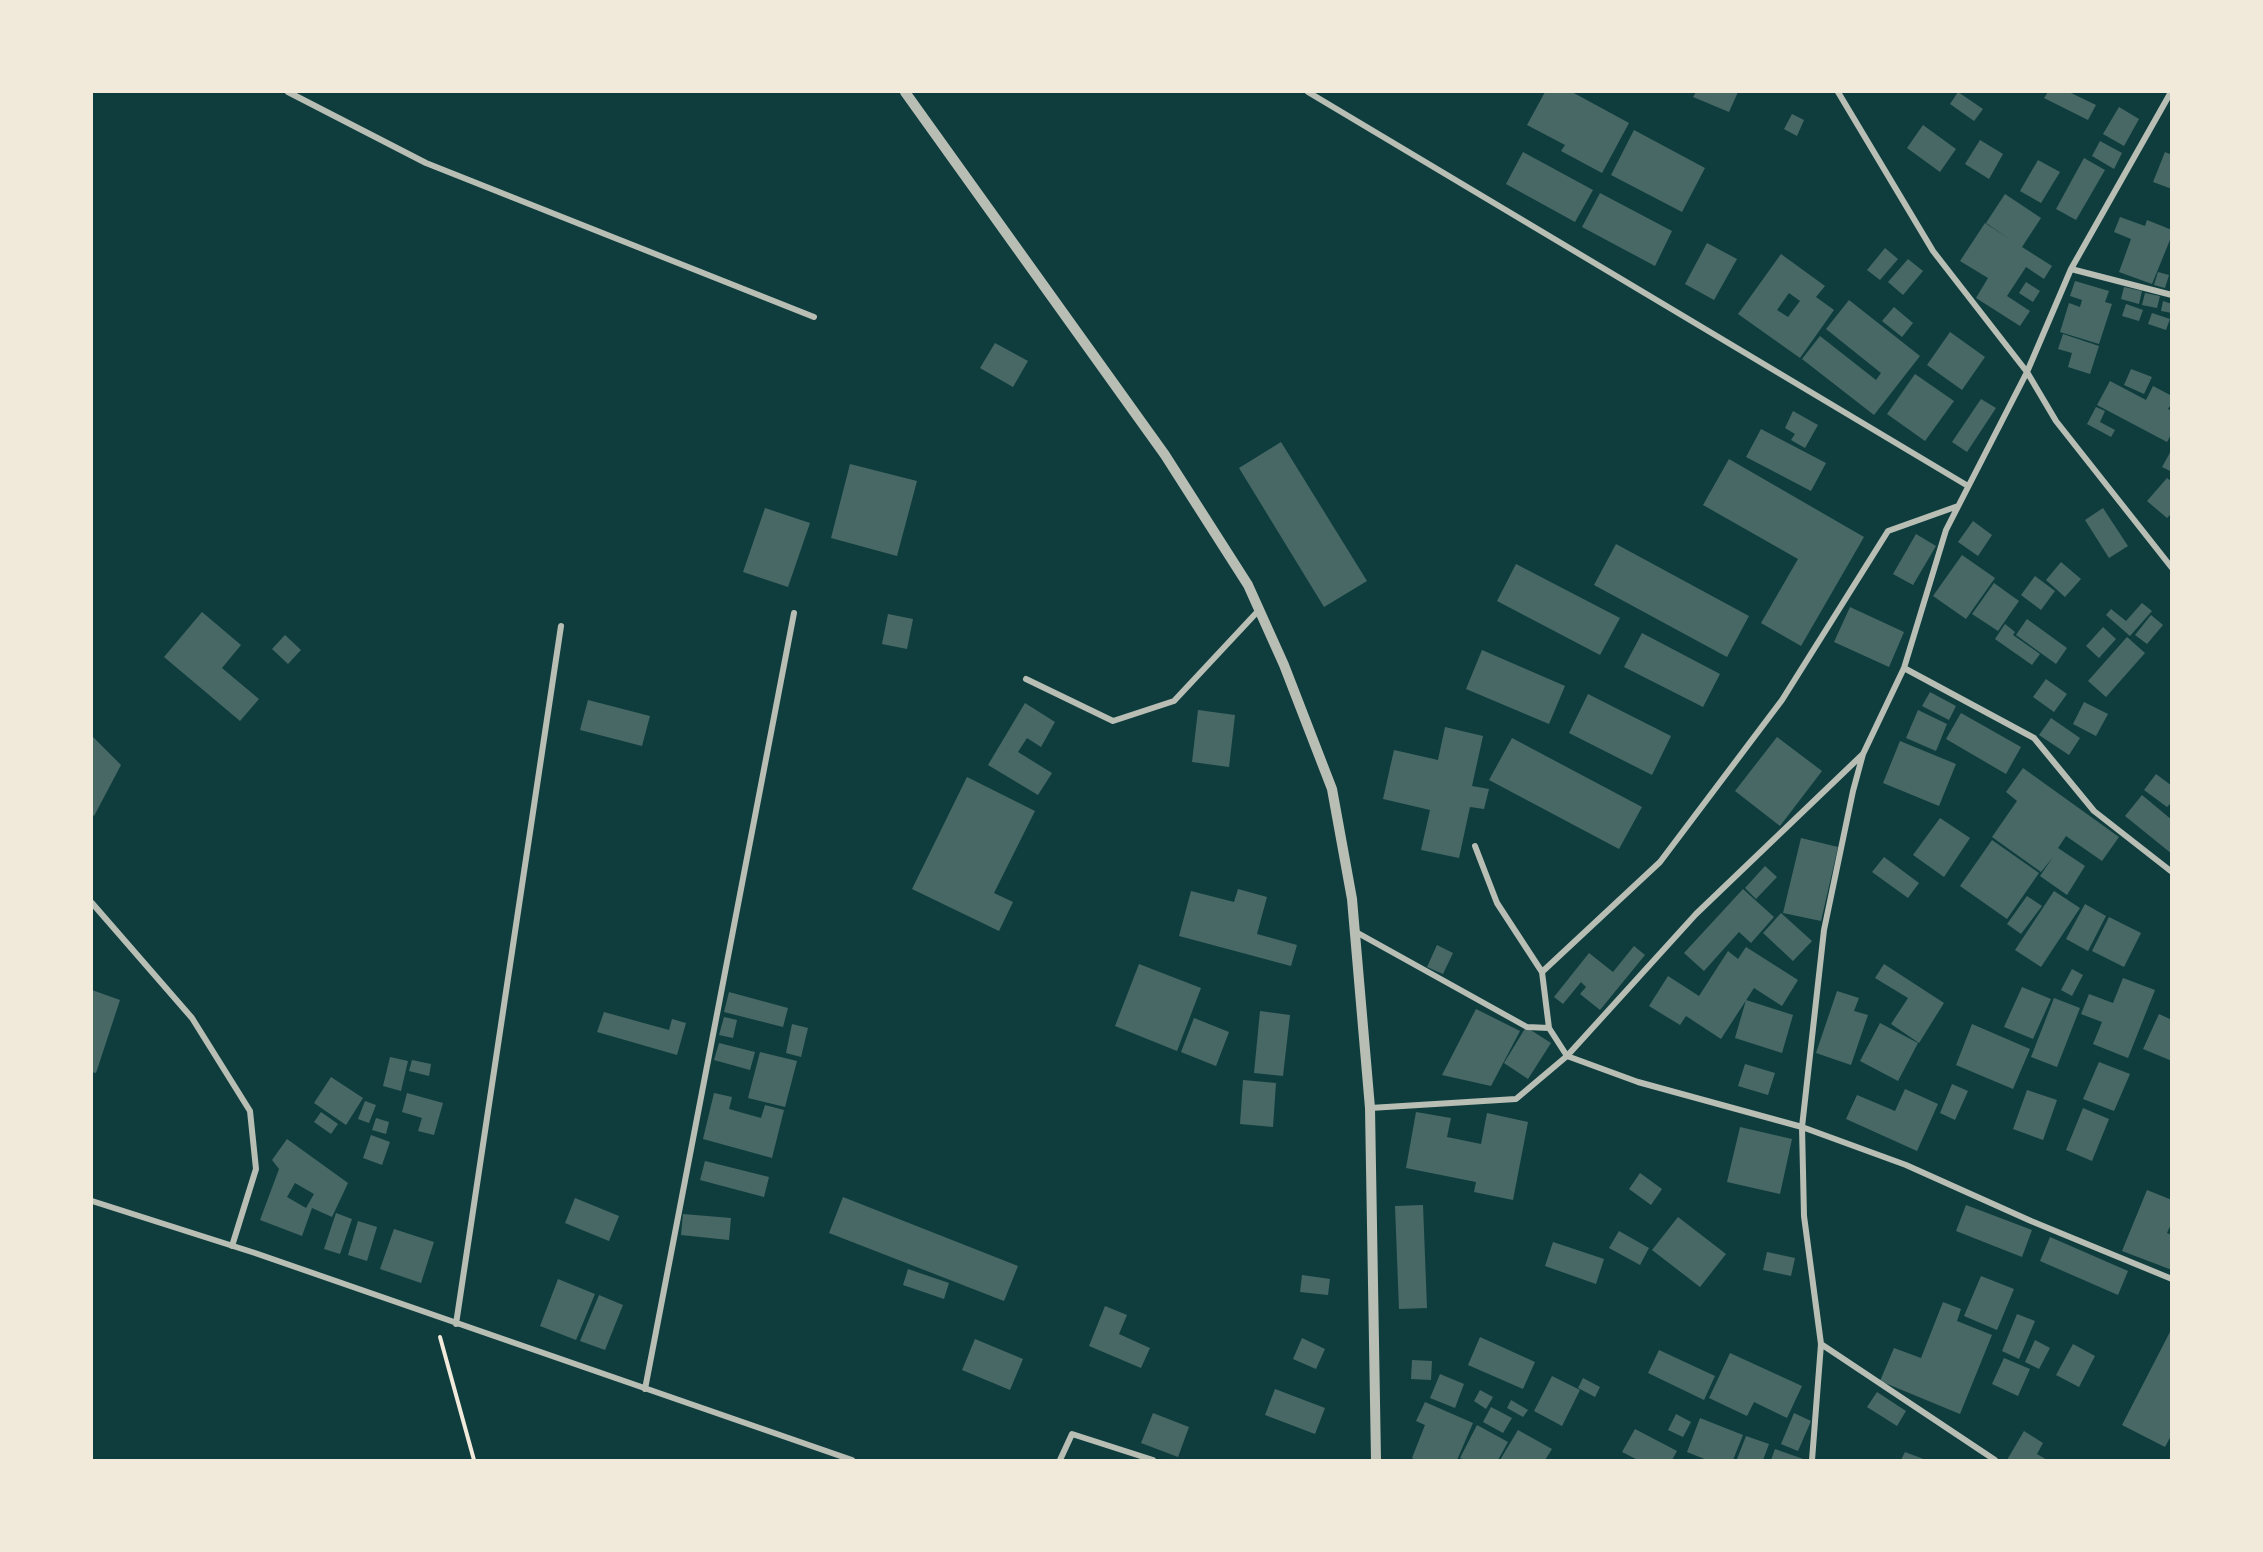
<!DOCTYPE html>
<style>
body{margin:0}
#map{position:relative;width:2263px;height:1552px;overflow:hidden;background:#0f3d3e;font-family:Montserrat,sans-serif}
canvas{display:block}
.frame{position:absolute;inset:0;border:93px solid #f1e9da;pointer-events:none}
</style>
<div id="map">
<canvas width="2263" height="1552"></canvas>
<div class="frame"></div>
</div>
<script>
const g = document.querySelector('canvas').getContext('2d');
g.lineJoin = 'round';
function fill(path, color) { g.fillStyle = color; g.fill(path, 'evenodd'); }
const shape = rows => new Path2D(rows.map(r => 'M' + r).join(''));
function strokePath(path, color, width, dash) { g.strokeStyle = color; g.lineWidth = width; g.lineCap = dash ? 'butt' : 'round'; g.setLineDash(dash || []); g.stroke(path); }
const building = shape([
 [1545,92,1572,92,1629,123,1602,173,1561,151,1565,145,1527,125],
 [1696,92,1738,92,1729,112,1693,97],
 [1958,92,1983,109,1974,121,1950,104],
 [2048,92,2069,92,2096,105,2088,120,2044,98],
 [2119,107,2139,119,2124,146,2103,134],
 [1792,114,1804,120,1797,136,1784,129],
 [1923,125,1956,149,1940,172,1907,148],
 [1634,130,1705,168,1682,212,1611,175],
 [1980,140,2003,154,1989,179,1965,164],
 [2100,141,2122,153,2114,169,2092,156],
 [1523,152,1593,190,1575,222,1506,184],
 [2165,152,2172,155,2172,189,2153,182],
 [2084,158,2105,170,2076,220,2056,209],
 [2038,160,2060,172,2041,203,2020,191],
 [1600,193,1672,231,1655,266,1582,227],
 [2005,194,2041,218,2022,247,2052,266,2044,279,2026,267,2007,296,2030,311,2020,326,1976,298,1988,278,1960,261,1985,223,2011,240,1986,223],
 [2120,217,2145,226,2147,220,2172,230,2172,235,2152,284,2119,272,2131,239,2114,232],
 [1707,243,1737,259,1714,300,1685,284],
 [1885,248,1898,259,1880,280,1867,270],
 [1781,254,1825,286,1816,297,1834,310,1800,358,1738,314],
 [1789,293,1800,301,1788,317,1777,310],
 [1908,259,1923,271,1903,295,1888,282],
 [2158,272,2169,275,2165,288,2154,285],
 [2075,281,2109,291,2105,302,2112,304,2099,344,2060,332,2069,303,2080,307,2082,300,2070,296],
 [2026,282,2040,291,2033,302,2019,293],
 [2124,287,2142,291,2139,304,2121,299],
 [2145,293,2160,296,2157,308,2142,305],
 [1849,300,1920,356,1874,415,1802,359,1820,336,1876,380,1881,373,1826,329],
 [2163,301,2172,304,2172,313,2161,311],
 [2126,304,2143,310,2139,321,2122,316],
 [1894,307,1913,323,1902,337,1882,321],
 [2152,313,2170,319,2166,330,2148,324],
 [1950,332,1985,357,1962,390,1927,365],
 [2063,334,2099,346,2090,374,2068,367,2072,353,2058,349],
 [995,343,1028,361,1013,387,980,368],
 [2131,369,2152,377,2144,394,2124,385],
 [1915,374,1954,401,1925,441,1887,414],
 [2110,381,2146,400,2153,386,2172,396,2172,403,2168,409,2172,411,2172,433,2167,442,2097,405],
 [1981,399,1996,408,1967,452,1952,442],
 [2096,407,2105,411,2100,422,2115,430,2111,437,2087,424],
 [1793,411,1818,425,1805,448,1791,440,1795,434,1785,428],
 [1761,429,1826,463,1811,491,1746,457],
 [1281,442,1367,581,1324,607,1239,468],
 [2172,449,2172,472,2162,467],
 [1729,459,1864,537,1801,646,1761,623,1798,559,1703,505],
 [850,464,917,481,897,556,831,538],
 [2167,478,2172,482,2172,513,2167,518,2147,501],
 [765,508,810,523,788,587,743,572],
 [2103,508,2128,546,2109,558,2085,520],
 [1973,521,1992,535,1978,556,1958,542],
 [1916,534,1936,546,1913,585,1893,574],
 [1616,544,1749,616,1727,657,1594,585],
 [1962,555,1995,578,1966,619,1933,596],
 [2061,562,2081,579,2065,597,2046,580],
 [1516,564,1620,618,1600,655,1497,601],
 [2035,576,2055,591,2041,610,2021,595],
 [1994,583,2019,601,1998,631,1972,614],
 [2142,603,2152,611,2130,636,2106,615,2111,609,2126,621],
 [1850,607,1904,632,1889,667,1834,642],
 [202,612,241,645,222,668,259,699,240,721,164,657],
 [888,614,913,619,907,649,882,644],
 [2151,615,2163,625,2147,644,2135,635],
 [2027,619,2067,648,2056,664,2016,635],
 [2005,624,2015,632,2013,635,2040,654,2032,665,1995,639],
 [2103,627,2116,639,2099,658,2086,646],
 [1642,633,1720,674,1703,707,1624,667],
 [285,635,301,650,288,664,272,649],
 [2127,637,2145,653,2106,697,2088,681],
 [1482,650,1565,686,1549,724,1466,689],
 [2046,679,2067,694,2054,712,2033,697],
 [1930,692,1956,706,1949,720,1922,706],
 [1588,694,1671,736,1652,775,1569,733],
 [588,700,650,716,642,746,580,730],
 [2084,702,2108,714,2096,736,2073,724],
 [1025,703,1055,722,1041,747,1027,738,1018,752,1052,773,1038,795,988,765],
 [1198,710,1235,715,1229,767,1192,762],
 [1918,710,1947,724,1936,751,1906,738],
 [1961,713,2021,747,2006,774,1946,739],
 [2051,718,2080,738,2069,755,2039,735],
 [1445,727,1483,736,1472,786,1489,789,1484,809,1470,807,1459,858,1421,850,1430,810,1383,799,1394,750,1438,760],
 [92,736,121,765,94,816,92,814],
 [1777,737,1822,771,1780,826,1735,791],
 [1512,738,1642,807,1619,849,1489,780],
 [1900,741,1956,764,1939,806,1883,783],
 [2023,768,2119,837,2102,861,2066,836,2058,848,2085,866,2067,895,2040,876,2053,857,2041,872,1992,837,2017,801,2006,792],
 [2156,774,2172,786,2172,802,2167,807,2144,790],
 [967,777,1035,811,994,893,1013,902,999,931,912,889],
 [2142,795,2172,820,2172,854,2125,816],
 [1940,818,1970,838,1944,877,1913,855],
 [1801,838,1838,847,1821,921,1783,913],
 [1992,840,2039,873,2007,919,1960,886],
 [1884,857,1919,883,1908,898,1872,872],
 [1765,866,1777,877,1756,899,1745,888],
 [1238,889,1267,897,1257,934,1297,945,1291,966,1179,936,1191,891,1234,902],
 [1743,889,1774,917,1751,943,1739,932,1704,971,1684,953],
 [2054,891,2080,908,2041,967,2015,950],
 [2027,896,2042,906,2021,934,2007,924],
 [2085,904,2106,916,2088,951,2066,939],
 [1781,913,1812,941,1793,961,1763,933],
 [2109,917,2141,933,2124,967,2092,951],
 [1437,945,1453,953,1443,974,1427,967],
 [1634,946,1645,955,1600,1010,1580,994,1586,987,1581,982,1563,1004,1554,997,1589,953,1613,972],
 [1746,947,1798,980,1782,1006,1754,988,1721,1039,1686,1016,1680,1025,1649,1006,1668,976,1699,996,1728,951,1738,959],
 [1139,964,1201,988,1177,1051,1115,1026],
 [1884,964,1944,1003,1919,1043,1891,1024,1908,998,1875,978],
 [2072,969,2083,975,2072,996,2061,990],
 [2123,978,2155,990,2128,1058,2093,1044,2102,1022,2081,1014,2089,994,2113,1003],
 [2022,987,2051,999,2033,1039,2004,1027],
 [92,990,120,1000,96,1073,92,1072],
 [1837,991,1859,998,1854,1011,1868,1015,1851,1065,1816,1053],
 [729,992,788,1008,783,1027,724,1012],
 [2054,998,2080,1008,2057,1067,2031,1057],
 [1746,1000,1793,1015,1782,1053,1735,1038],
 [1476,1009,1520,1031,1491,1086,1442,1075],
 [1260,1011,1290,1015,1283,1076,1254,1073],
 [604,1012,669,1030,672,1019,686,1023,677,1055,597,1032],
 [2159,1014,2172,1020,2172,1061,2143,1049],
 [724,1017,737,1020,733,1038,719,1035],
 [1194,1018,1229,1032,1216,1066,1181,1052],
 [1880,1023,1918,1043,1898,1081,1860,1061],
 [792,1024,808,1028,801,1057,786,1053],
 [1972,1024,2030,1049,2013,1089,1956,1065],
 [1526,1027,1551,1043,1528,1079,1504,1063],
 [719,1043,755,1052,750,1070,714,1060],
 [760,1052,797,1061,785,1107,748,1098],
 [390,1057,408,1061,401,1091,383,1086],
 [412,1060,431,1064,429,1076,409,1071],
 [2099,1062,2130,1074,2114,1111,2083,1099],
 [1745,1064,1775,1073,1768,1095,1738,1086],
 [331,1077,363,1098,346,1125,314,1103],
 [1243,1080,1276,1083,1273,1127,1240,1124],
 [1952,1084,1968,1091,1955,1120,1940,1113],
 [1905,1089,1938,1104,1917,1151,1846,1119,1857,1095,1895,1111],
 [2027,1090,2057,1100,2043,1140,2013,1129],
 [407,1093,443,1103,434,1135,418,1131,422,1118,402,1112],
 [714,1093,732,1097,729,1109,761,1118,765,1105,784,1110,772,1158,703,1139],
 [365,1101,376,1105,369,1123,358,1119],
 [2083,1108,2109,1119,2092,1161,2066,1150],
 [321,1112,338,1124,331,1134,314,1122],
 [1416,1112,1451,1118,1447,1137,1481,1144,1487,1113,1528,1122,1513,1200,1474,1192,1476,1182,1406,1168],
 [376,1118,389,1122,386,1134,372,1130],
 [1740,1127,1792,1139,1780,1194,1727,1182],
 [371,1135,390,1142,382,1165,363,1158],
 [287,1139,348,1183,332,1217,312,1208,302,1236,260,1220,279,1169,272,1160],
 [295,1183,314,1194,306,1208,287,1197],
 [705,1161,769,1177,764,1197,700,1180],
 [1640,1173,1662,1189,1651,1205,1629,1189],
 [2147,1190,2172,1200,2172,1222,2167,1233,2172,1235,2172,1270,2122,1251],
 [843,1197,1018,1266,1004,1301,829,1233],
 [575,1198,619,1216,609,1241,565,1223],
 [1423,1205,1427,1308,1399,1309,1395,1206],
 [1966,1205,2032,1230,2022,1257,1956,1231],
 [336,1213,352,1219,340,1254,324,1249],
 [683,1214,731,1218,729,1240,681,1235],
 [1678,1217,1726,1254,1700,1287,1652,1250],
 [358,1221,377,1227,367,1261,348,1255],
 [394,1229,434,1242,421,1283,380,1269],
 [1619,1231,1649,1248,1640,1265,1609,1248],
 [2050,1237,2128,1271,2118,1295,2040,1261],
 [1553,1242,1604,1259,1596,1284,1545,1266],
 [1767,1252,1795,1258,1791,1276,1763,1270],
 [908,1269,949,1283,944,1299,903,1285],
 [1302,1275,1330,1279,1328,1295,1300,1292],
 [1981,1276,2014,1289,1997,1330,1964,1316],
 [558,1279,595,1294,576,1340,540,1326],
 [599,1295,623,1305,605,1350,580,1341],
 [1943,1302,1961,1309,1957,1321,1992,1335,1960,1414,1880,1381,1894,1348,1921,1358],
 [1105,1306,1127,1315,1119,1334,1150,1348,1141,1368,1089,1346],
 [2017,1314,2035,1321,2019,1359,2002,1351],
 [2172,1328,2172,1434,2165,1447,2122,1425],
 [1480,1337,1535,1362,1523,1389,1468,1365],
 [1302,1338,1325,1349,1316,1369,1293,1359],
 [975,1339,1023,1359,1010,1390,962,1370],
 [2035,1340,2050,1348,2039,1369,2025,1362],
 [2073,1344,2095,1356,2079,1387,2056,1375],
 [1659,1350,1715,1376,1704,1400,1648,1373],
 [1730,1353,1802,1386,1787,1418,1754,1402,1747,1416,1709,1398],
 [2004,1358,2030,1369,2018,1396,1992,1384],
 [1412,1360,1432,1361,1431,1380,1411,1379],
 [1440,1374,1464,1384,1455,1408,1430,1398],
 [1552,1376,1580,1390,1562,1426,1534,1411],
 [1583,1378,1600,1387,1595,1397,1578,1388],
 [1275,1389,1325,1408,1315,1434,1265,1415],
 [1480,1390,1493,1397,1486,1409,1474,1401],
 [1877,1392,1906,1411,1897,1426,1867,1407],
 [1511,1400,1528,1410,1523,1417,1507,1408],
 [1425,1402,1473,1423,1457,1460,1416,1460,1412,1458,1425,1425,1416,1421],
 [1491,1407,1512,1418,1503,1433,1483,1422],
 [1153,1413,1189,1427,1178,1457,1141,1443],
 [1794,1413,1811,1421,1798,1451,1781,1444],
 [1676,1414,1691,1422,1683,1437,1668,1430],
 [1700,1418,1743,1435,1733,1460,1707,1460,1687,1452],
 [1477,1425,1508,1442,1498,1460,1465,1460,1460,1458],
 [1635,1429,1677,1451,1672,1460,1638,1460,1622,1452],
 [1518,1430,1552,1449,1545,1460,1500,1460],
 [2024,1431,2043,1443,2037,1454,2047,1460,2007,1460],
 [1746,1436,1769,1444,1763,1460,1737,1459],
 [1775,1449,1806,1460,1771,1460],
 [1905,1452,1926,1460,1901,1460]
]);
const path = shape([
 [440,1337,474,1460]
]);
const minor = shape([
 [288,92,426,163,814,317],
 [1308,92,1968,486],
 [1838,92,1933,251,2027,372,2056,421,2172,568],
 [2071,269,2172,295],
 [1904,668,2034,738,2094,811,2172,872],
 [1026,679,1113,721,1174,701,1259,610],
 [1475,846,1497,903,1542,972],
 [92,903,192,1018,250,1111,256,1169,232,1246],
 [1356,932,1527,1027,1549,1028,1567,1056,1638,1082,1802,1127,1906,1165,2031,1221,2172,1279],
 [1549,1028,1542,972,1660,862,1782,700,1888,531,1958,506],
 [1370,1108,1516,1099,1567,1056,1696,914,1863,754],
 [92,1201,255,1253,852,1460],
 [456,1324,561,626],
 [1821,1344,1995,1460],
 [645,1389,794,613],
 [1060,1460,1072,1434,1153,1460],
 [1812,1460,1821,1344,1804,1216,1802,1127,1824,930,1853,791,1863,754,1904,668,1946,530,2027,372,2071,269,2171,92]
]);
const tertiary = shape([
 [905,92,1165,455,1248,585,1284,665,1332,789,1352,899,1370,1108,1376,1460]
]);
fill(building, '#486865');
strokePath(path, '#f1e9da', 4);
strokePath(minor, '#b8beb3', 6);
strokePath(tertiary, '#b8beb3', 10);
</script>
